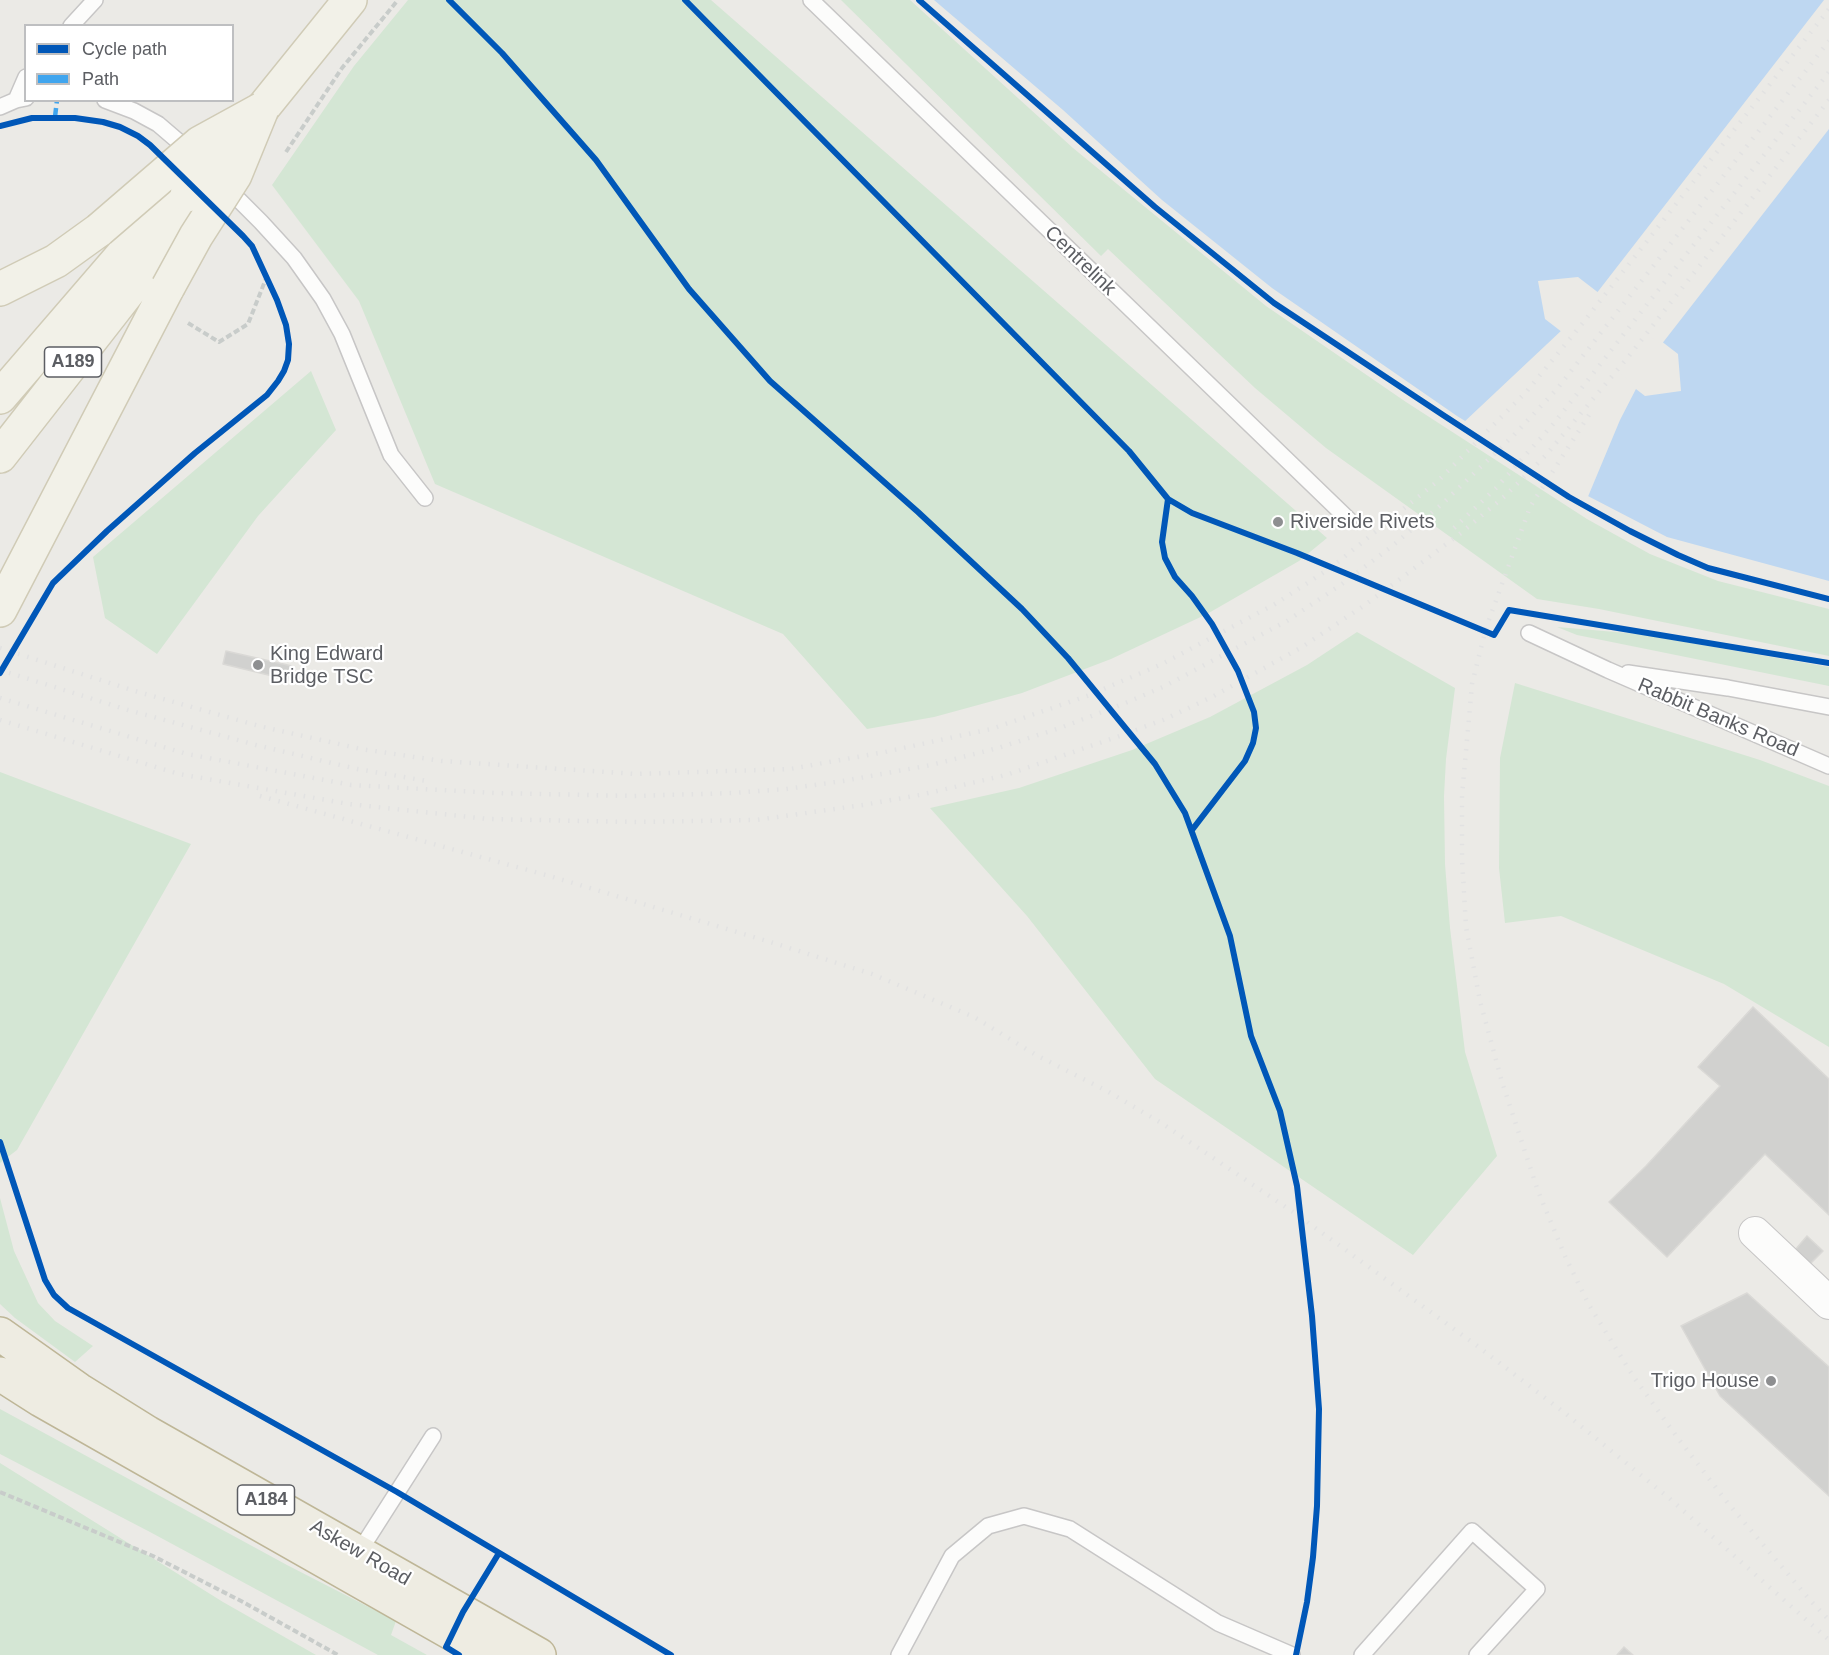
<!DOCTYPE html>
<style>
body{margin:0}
#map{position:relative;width:1829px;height:1655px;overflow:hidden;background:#ebeae6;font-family:Arial,sans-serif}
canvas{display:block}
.legend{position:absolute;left:24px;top:24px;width:210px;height:78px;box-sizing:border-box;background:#fff;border:2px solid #bebfc1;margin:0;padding:8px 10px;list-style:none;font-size:18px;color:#5c5e63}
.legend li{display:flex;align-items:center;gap:12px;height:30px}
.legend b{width:30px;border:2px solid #bebfc1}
</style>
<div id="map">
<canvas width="1829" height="1655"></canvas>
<ul class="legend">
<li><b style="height:8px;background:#0057b8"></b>Cycle path</li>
<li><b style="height:8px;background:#40a5ee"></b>Path</li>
</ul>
</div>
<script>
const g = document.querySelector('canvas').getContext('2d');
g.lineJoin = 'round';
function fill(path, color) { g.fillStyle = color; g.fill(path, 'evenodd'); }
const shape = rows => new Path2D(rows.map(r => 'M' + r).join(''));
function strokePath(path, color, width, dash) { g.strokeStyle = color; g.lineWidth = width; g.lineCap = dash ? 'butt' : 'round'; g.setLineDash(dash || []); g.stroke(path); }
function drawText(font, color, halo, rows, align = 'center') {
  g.font = font + ' Arial,sans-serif'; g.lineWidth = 4.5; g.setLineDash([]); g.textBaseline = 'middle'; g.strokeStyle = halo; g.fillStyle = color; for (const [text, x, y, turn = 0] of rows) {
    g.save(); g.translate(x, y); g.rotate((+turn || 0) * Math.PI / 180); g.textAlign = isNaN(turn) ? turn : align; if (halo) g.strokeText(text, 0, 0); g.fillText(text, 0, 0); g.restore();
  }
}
const green = shape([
 [408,0,711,0,1327,538,1299,561,1207,614,1111,659,1022,693,934,717,867,729,783,634,435,484,359,301,272,185,354,66],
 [841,0,910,0,1073,148,1266,306,1406,402,1587,519,1650,554,1718,581,1829,609,1829,656,1599,609,1537,599,1326,448,1255,388,1108,249,1101,256],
 [311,371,336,430,258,516,157,654,105,618,93,557],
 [1557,627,1639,634,1829,667,1829,686,1577,635],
 [1357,632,1455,688,1446,759,1444,796,1445,864,1450,928,1465,1052,1497,1156,1413,1255,1155,1079,1027,916,930,808,1019,788,1132,750,1210,717,1307,665],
 [1515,683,1760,760,1829,786,1829,1047,1724,984,1561,916,1505,923,1499,868,1500,758],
 [0,772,191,844,17,1150,0,1163],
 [0,1198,14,1251,38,1303,55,1321,93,1346,75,1362,15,1318,0,1304],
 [0,1409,287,1565,396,1621,391,1635,427,1655,378,1655,150,1532,0,1454],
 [0,1463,223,1602,316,1655,0,1655]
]);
const water = shape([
 [934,0,1829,0,1829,581,1667,537,1584,494,1457,416,1272,288,1162,200,1063,110],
 [1578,277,1678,354,1681,391,1645,396,1545,319,1538,281]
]);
const pier = shape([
 [1824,0,1829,0,1829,129,1661,345,1596,294],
 [1563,329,1637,387,1620,420,1587,499,1463,423]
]);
const building = shape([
 [226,651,292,666,289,680,223,664,226,651],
 [1753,1007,1829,1079,1829,1215,1765,1154,1667,1257,1609,1202,1646,1166,1720,1086,1698,1067,1753,1007],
 [1807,1236,1823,1251,1810,1264,1795,1250,1807,1236],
 [1747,1293,1829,1367,1829,1496,1720,1396,1681,1326,1747,1293],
 [1624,1647,1633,1655,1617,1655,1624,1647]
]);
const path = shape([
 [188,323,219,342,248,324,267,276],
 [0,1492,153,1556,243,1602,338,1655]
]);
const lane = shape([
 [811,0,1349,520],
 [71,26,95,0],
 [16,100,26,77],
 [105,100,134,111,158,124,193,154],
 [0,107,16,100,26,98],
 [225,186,261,222,294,258,323,299,342,334,391,455,425,498],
 [1529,633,1608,670,1829,766],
 [1628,673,1728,688,1829,707],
 [359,1552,433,1436],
 [899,1655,952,1556,988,1526,1024,1516,1070,1529,1218,1623,1292,1655],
 [1362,1655,1472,1531,1537,1589,1477,1655]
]);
const street = shape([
 [1755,1233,1829,1303]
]);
const primary = shape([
 [262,109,350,0],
 [0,289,56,261,99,230],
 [0,397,125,252,150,226,170,209],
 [0,456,146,269,164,239,187,195],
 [0,610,168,287]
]);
const highway = shape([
 [0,1334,79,1390,148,1433,539,1655],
 [0,1374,41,1400,490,1655]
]);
const rail = shape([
 [1589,415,1530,507,1486,628,1472,684,1462,796,1462,858,1466,927,1480,1001,1502,1082,1538,1191,1565,1256,1589,1305,1633,1376,1677,1437,1727,1502,1809,1599,1829,1620],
 [1454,528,1496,488,1555,422,1829,72],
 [0,648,135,691,259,726,361,749,442,761,636,774,790,769,885,752,991,729,1087,696,1162,664,1275,604,1332,567,1439,480,1527,391,1582,324,1829,9],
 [0,670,128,710,256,745,357,769,427,781],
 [0,698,187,754,351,785,495,793,634,796,733,793,786,789,843,781,931,765,998,748,1060,728,1123,704,1163,687,1287,621,1342,584,1391,547,1442,504,1513,436,1557,389,1829,41],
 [0,720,179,774,349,804,488,819,633,822,756,820,863,805,920,795,1006,775,1114,738,1163,720,1212,697,1302,647,1362,607,1396,582,1461,533,1505,496,1546,455,1629,356,1829,100],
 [260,796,553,877,767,941,872,974,974,1017,1036,1055,1107,1091,1163,1124,1299,1216,1480,1348,1566,1414,1669,1498,1829,1640]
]);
const pathBridge = shape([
 [286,152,342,68,398,0]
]);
const primaryBridge = shape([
 [187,195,245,128],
 [99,230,200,143,262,109],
 [168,287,196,236,235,175,262,109]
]);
const quiet = shape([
 [55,117,57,100]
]);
const cycleway = shape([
 [449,0,502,53,596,160,689,289,770,381,918,512,1022,609,1068,658,1155,764,1185,813,1230,936,1251,1036,1280,1111,1297,1186,1312,1316,1319,1409,1317,1506,1313,1557,1307,1602,1296,1655],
 [685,0,1129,451,1168,499,1162,542,1165,558,1175,577,1192,596,1212,624,1238,671,1254,712,1256,728,1253,743,1245,761,1192,830],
 [919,0,1155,207,1274,303,1443,415,1569,497,1630,531,1678,555,1708,568,1829,599],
 [0,126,32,118,75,118,103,122,120,127,138,136,150,145,243,236,252,246,277,300,286,325,289,344,288,360,284,371,278,381,267,395,195,453,107,531,53,583,0,673],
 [1168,499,1192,513,1297,553,1494,635,1509,610,1829,663],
 [0,1142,45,1280,54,1295,68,1308,397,1492,671,1655],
 [459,1655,446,1647,463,1612,499,1553]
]);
const markers = [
 [1278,522,6,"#8e8f91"],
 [258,665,6,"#8e8f91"],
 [1771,1381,6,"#8e8f91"]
];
const shields = [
 [73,362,57],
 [266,1500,57]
];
const shieldNames = [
 ["A189",73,362],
 ["A184",266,1500]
];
const streetNames = [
 ["Centrelink",1080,261,44],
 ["Rabbit Banks Road",1718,718,23],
 ["Askew Road",360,1553,30]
];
const poiNames = [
 ["Riverside Rivets",1290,522],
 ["King Edward",270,654],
 ["Bridge TSC",270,677],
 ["Trigo House",1759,1381,"right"]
];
fill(green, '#d4e6d4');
fill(water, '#bed7f1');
fill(pier, '#ebeae6');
fill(building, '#d1d1cf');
strokePath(building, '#dad9d6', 1.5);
strokePath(lane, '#c7c6c6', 18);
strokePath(street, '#c7c6c6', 34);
strokePath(primary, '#d0cbb6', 36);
strokePath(highway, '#beb697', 36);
strokePath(path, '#c8ccca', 4, [6, 3]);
strokePath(lane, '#fcfcfb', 15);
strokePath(street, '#fcfcfb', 32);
strokePath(primary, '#f2f1e8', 33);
strokePath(highway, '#eeece2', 33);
strokePath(rail, '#e2e2e2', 4.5, [1.5, 8]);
strokePath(primaryBridge, '#d0cbb6', 36, []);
strokePath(pathBridge, '#c8ccca', 4, [6, 3]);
strokePath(primaryBridge, '#f2f1e8', 33);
strokePath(quiet, '#40a5ee', 4.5, [9, 4.5]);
strokePath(cycleway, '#0057b8', 6);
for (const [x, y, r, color] of markers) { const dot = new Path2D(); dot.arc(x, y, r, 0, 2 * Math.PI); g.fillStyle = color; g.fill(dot); strokePath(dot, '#fff', 2); }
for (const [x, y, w] of shields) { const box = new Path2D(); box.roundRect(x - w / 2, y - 15, w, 30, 4.5); g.fillStyle = '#fff'; g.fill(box); strokePath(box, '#5c5e63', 1.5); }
drawText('bold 18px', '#5c5e63', null, shieldNames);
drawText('20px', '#5c5e63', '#fff', streetNames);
drawText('20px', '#5c5e63', '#fff', poiNames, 'left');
</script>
